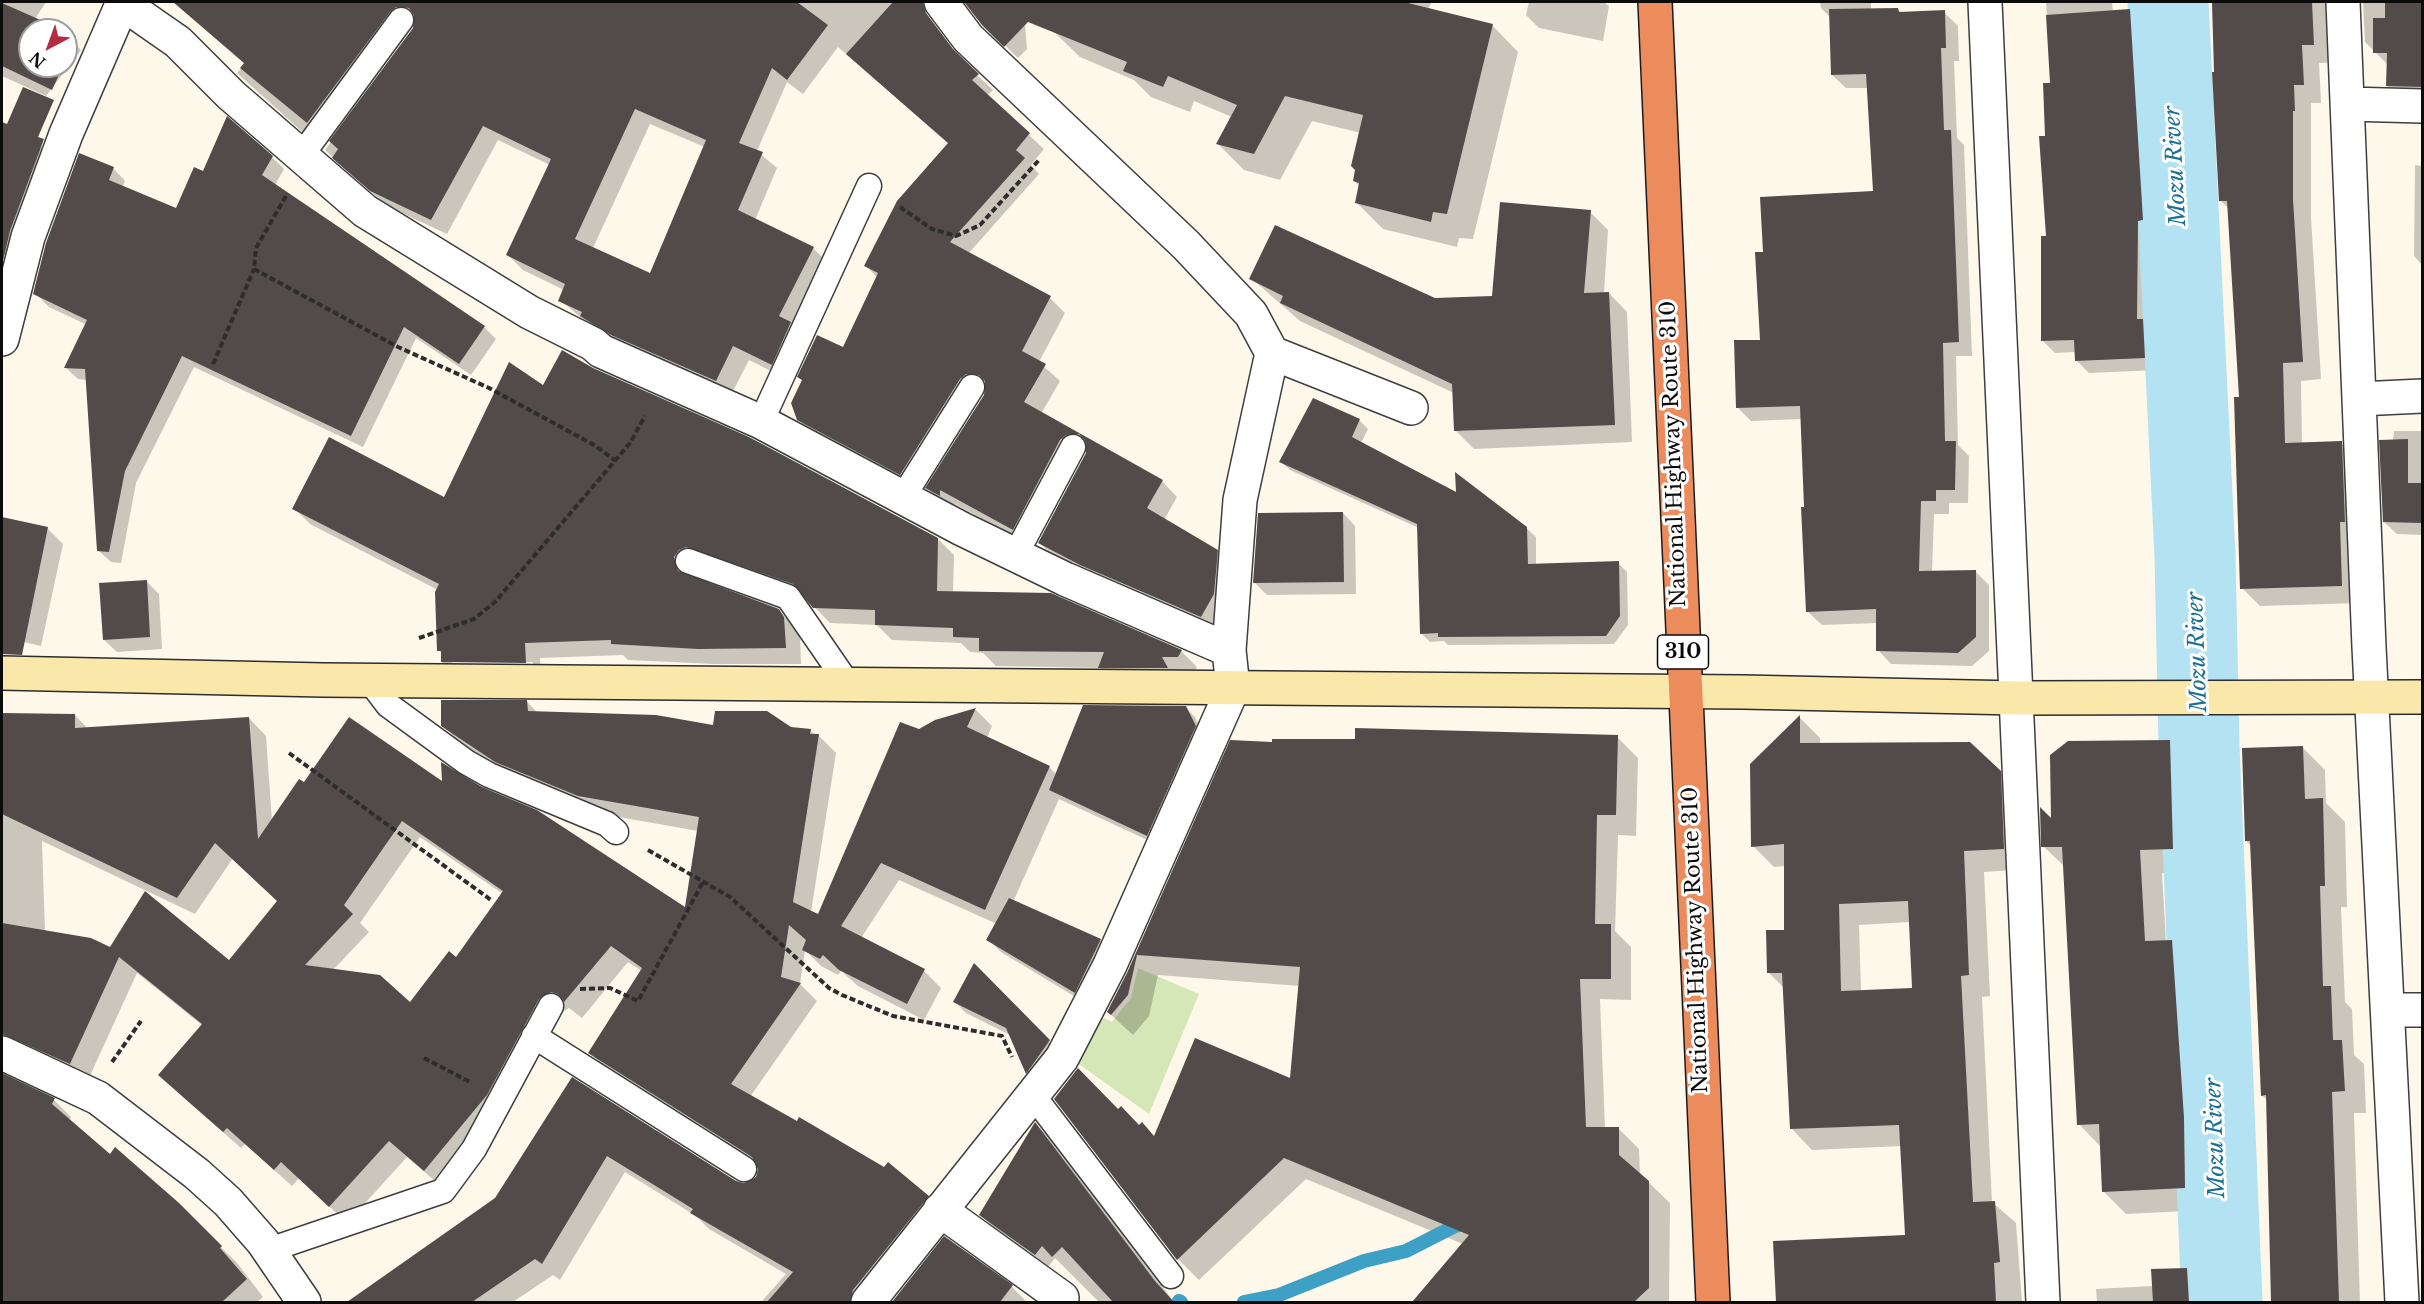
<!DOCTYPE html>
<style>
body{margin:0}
#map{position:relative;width:2424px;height:1304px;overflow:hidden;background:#fef8eb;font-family:"Libre Baskerville",serif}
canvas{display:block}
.frame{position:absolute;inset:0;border:3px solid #0b0b0b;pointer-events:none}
.north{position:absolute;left:18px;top:18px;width:60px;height:60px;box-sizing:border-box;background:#fff;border:2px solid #9d9d9d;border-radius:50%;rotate:221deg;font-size:16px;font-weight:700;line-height:24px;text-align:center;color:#0b0b0b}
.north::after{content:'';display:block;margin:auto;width:21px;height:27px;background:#b32c43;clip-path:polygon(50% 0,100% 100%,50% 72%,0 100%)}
</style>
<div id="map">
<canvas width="2424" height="1304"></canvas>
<div class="frame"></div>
<div class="north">N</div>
</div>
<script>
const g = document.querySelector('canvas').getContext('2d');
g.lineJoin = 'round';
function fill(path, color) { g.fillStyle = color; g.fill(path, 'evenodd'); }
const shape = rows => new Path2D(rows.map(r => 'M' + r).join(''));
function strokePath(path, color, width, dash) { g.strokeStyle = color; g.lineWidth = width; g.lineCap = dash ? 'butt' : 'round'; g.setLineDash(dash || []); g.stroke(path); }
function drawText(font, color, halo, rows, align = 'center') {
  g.font = font + ' "Libre Baskerville",serif'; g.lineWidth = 6; g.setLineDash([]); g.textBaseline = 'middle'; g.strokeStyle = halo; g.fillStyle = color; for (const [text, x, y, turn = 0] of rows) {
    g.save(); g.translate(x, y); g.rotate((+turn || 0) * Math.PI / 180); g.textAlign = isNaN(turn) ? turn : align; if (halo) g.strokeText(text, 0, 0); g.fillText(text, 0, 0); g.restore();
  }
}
const green = shape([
 [1138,968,1199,994,1149,1114,1076,1062,1098,1015,1112,1022,1131,998]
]);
const shadow = shape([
 [2,2,46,2,35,19,59,30,30,30,30,66,66,66,66,35,81,50,46,96,2,76],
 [174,2,406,2,424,16,434,2,895,2,977,75,993,90,987,96,1044,149,1031,165,1039,174,968,254,1050,298,1065,313,1039,362,1060,381,1041,414,1162,481,1177,497,1164,520,1217,552,1232,567,1216,632,1055,558,1040,543,1087,453,1087,449,1081,449,1028,544,955,504,954,510,942,503,927,488,986,395,986,389,981,389,916,489,814,435,798,419,843,349,877,277,866,266,949,144,838,47,803,94,787,82,757,151,777,168,755,220,813,248,828,263,787,379,749,360,731,395,597,331,560,300,564,290,523,270,508,255,550,165,498,140,447,234,387,206,325,150,414,29,415,22,412,21,317,145,237,73,245,64],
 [650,124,705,147,651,274,593,248],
 [966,2,1023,2,1027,49,1018,58,983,24],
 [1065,2,1432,2,1428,9,1492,25,1518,52,1473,239,1459,238,1457,247,1383,229,1357,203,1360,186,1354,181,1361,133,1312,121,1280,180,1244,170,1218,144,1232,117,1194,101,1190,112,1151,97,1134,80,1080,57,1053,31],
 [1529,2,1604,2,1609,6,1603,41,1539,28,1526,15],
 [1820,2,1871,2,1871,10,1898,9,1902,13,1944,12,1958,26,1959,61,1954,61,1957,138,1964,145,1972,356,1956,356,1958,445,1969,456,1968,503,1949,503,1949,514,1934,514,1932,573,1976,572,1989,585,1989,651,1972,666,1891,664,1878,650,1878,623,1822,625,1808,612,1802,419,1751,421,1737,407,1761,341,1874,193,1869,88,1846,88,1832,75,1831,18,1821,8],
 [2046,2,2112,2,2113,12,2129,11,2142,24,2155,232,2150,233,2149,327,2155,333,2157,370,2089,373,2076,360,2076,352,2055,353,2043,341,2048,238,2046,137,2052,84],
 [2212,2,2344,2,2343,62,2319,63,2321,103,2311,103,2311,218,2321,379,2301,381,2302,444,2341,443,2359,461,2360,603,2260,606,2242,588,2240,398,2229,209,2221,201],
 [2363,2,2422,2,2422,107,2407,106,2387,86,2388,65,2365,42],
 [6,129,37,153,42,147,54,158,18,261,2,254,2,140],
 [272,157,284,169,275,185,484,327,496,339,471,375,416,338,363,447,194,367,136,483,121,563,111,562,98,550,87,380,78,379,66,368,87,325,49,307,37,295,113,168,125,181,122,188,177,210,204,173],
 [2415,165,2422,166,2422,265,2414,256],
 [1590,212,1608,230,1604,293,1609,293,1627,312,1632,442,1474,449,1455,430,1454,393,1300,321,1251,278,1434,299,1493,297],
 [593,369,938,539,954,555,953,593,1051,595,1181,651,1197,667,1194,673,1116,683,1100,668,996,666,983,653,970,652,961,643,892,640,877,625,830,623,806,598,703,562,690,573,691,577,778,610,795,627,800,634,801,664,715,664,628,660,623,655,540,658,541,678,458,678,442,662,442,654,439,650,438,590,310,524,294,508,445,499,544,387],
 [452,661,533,662,533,665,452,664],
 [1359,420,1368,429,1361,443,1526,528,1536,537,1536,565,1618,563,1627,572,1628,625,1614,644,1448,645,1444,641,1430,642,1421,633,1419,528,1290,470,1281,462],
 [2394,431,2422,431,2422,535,2397,534,2384,522],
 [1343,513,1355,526,1356,594,1267,595,1254,582],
 [2,519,48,529,63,544,41,646,2,637],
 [146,581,159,594,162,649,117,652,104,640],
 [527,702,537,712,714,727,791,728,810,731,819,736,836,753,811,912,818,916,919,731,935,721,976,710,992,726,987,738,1049,767,1057,775,1186,708,1195,717,1204,736,1156,844,1059,799,1013,902,1100,940,1113,953,1087,1004,1001,952,988,939,997,924,899,880,861,938,924,971,941,988,924,1020,858,986,841,971,838,975,821,966,805,950,800,984,817,1001,750,1097,928,1197,945,1214,874,1302,761,1302,786,1274,709,1229,696,1216,625,1172,560,1280,553,1275,513,1302,359,1302,356,1298,496,1199,573,1079,736,1183,751,1183,758,1177,758,1166,607,1070,590,1053,642,971,628,962,582,1018,569,1008,556,1016,442,1187,407,1157,347,1223,299,1178,292,1186,245,1144,241,1148,177,1092,203,1026,137,973,88,1080,2,1064,2,714,75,715,88,729,249,718,266,736,272,821,304,784,443,784,686,910,698,831,596,813,514,779,460,743,443,726],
 [420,837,503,894,457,959,410,1004,333,970,369,932,360,923],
 [42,841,195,914,233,858,279,901,229,962,110,948,45,932],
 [1799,717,1820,738,1820,744,2000,772,2021,794,2025,869,1984,872,1990,996,1982,997,1992,1202,2016,1223,2022,1302,1777,1302,1775,1242,1906,1237,1902,1146,1812,1150,1791,1128,1784,988,1768,972,1785,932,1785,866,1774,867,1753,846],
 [1910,922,1913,989,1861,991,1859,925],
 [1617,737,1638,758,1636,836,1618,835,1615,931,1631,947,1631,1000,1600,999,1605,1128,1618,1128,1639,1149,1640,1174,1670,1203,1669,1302,1432,1302,1422,1293,1463,1244,1306,1179,1199,1280,1178,1259,1055,1099,1118,1111,1155,1138,1292,1080,1300,986,1158,975,1149,1016,1133,1035,1108,1012,1128,973,1231,742,1273,744],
 [2169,741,2192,764,2195,872,2162,873,2166,942,2171,941,2194,964,2206,1142,2207,1210,2126,1214,2103,1191,2101,1147,2079,1124,2065,867,2043,846,2053,822],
 [2303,748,2325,770,2326,803,2345,822,2347,907,2341,907,2345,1002,2352,1009,2354,1055,2364,1064,2366,1113,2354,1113,2360,1302,2272,1302,2267,1100,2262,1095,2251,846,2246,841],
 [974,966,1060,1053,1038,1083,1027,1073,1010,1035,966,1013,955,1002],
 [2,1073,54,1100,71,1117,69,1121,110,1156,178,1204,238,1264,263,1297,257,1302,2,1302,2,1267,5,1263,2,1262],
 [1036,1124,1048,1136,1174,1302,1099,1302,1055,1258,1048,1267,993,1227,981,1215],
 [945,1238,1012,1287,1027,1302,893,1302],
 [2186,1269,2198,1281,2199,1302,2097,1302,2096,1289,2153,1286]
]);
const stream = shape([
 [1179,1301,1181,1302],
 [1244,1302,1279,1295,1364,1261,1406,1251,1455,1226,1470,1222]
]);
const river = shape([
 [2168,2,2195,556,2199,746,2222,1302]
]);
const building = shape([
 [173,2,797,2,828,25,787,80,772,68,739,143,763,152,738,210,814,247,779,316,791,322,772,365,733,346,716,381,611,335,580,316,582,312,558,301,565,284,506,255,551,159,483,126,431,220,370,191,332,158,338,149,329,141,413,28,414,15,409,8,396,7,390,12,307,123,240,68,244,63],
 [635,109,706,140,650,273,575,239],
 [893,2,923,2,926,13,953,49,979,74,972,80,1030,133,1016,150,1025,158,950,242,1051,296,1022,351,1046,364,1024,402,1163,480,1147,508,1218,550,1214,594,1201,617,1080,565,1038,543,1086,453,1085,440,1079,434,1066,435,1060,440,1013,530,940,490,940,496,925,488,984,395,985,381,979,375,966,374,960,379,900,475,797,420,791,403,802,380,797,377,817,335,843,347,878,273,864,266,897,201,948,143,846,54],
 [964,2,1404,2,1493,24,1447,214,1433,212,1431,222,1355,203,1359,183,1353,181,1355,170,1351,166,1363,115,1285,96,1254,154,1216,144,1237,105,1168,76,1163,87,1123,71,1127,62,1028,22,1004,47,982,25],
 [2212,2,2312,2,2314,45,2302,45,2304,85,2294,85,2295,111,2293,111,2293,199,2303,362,2283,363,2285,443,2342,441,2345,522,2340,522,2342,586,2240,589,2234,397,2239,397,2227,201,2219,201,2212,72,2214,72],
 [2385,2,2422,2,2422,87,2386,86,2387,53,2373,53,2373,18,2385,18],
 [2,3,63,30,30,30,30,66,63,66,52,90,2,66],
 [1898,8,1899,12,1945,10,1946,48,1941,48,1944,130,1951,130,1959,342,1943,343,1945,441,1956,441,1955,490,1936,490,1936,501,1921,501,1919,571,1976,570,1976,637,1958,653,1876,651,1876,609,1806,612,1801,507,1804,507,1800,406,1736,408,1734,340,1760,340,1755,252,1763,252,1760,197,1873,191,1866,74,1831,75,1829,9],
 [2130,9,2143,220,2138,221,2137,319,2143,319,2145,358,2075,361,2074,340,2041,341,2041,236,2046,236,2039,136,2045,136,2043,83,2050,83,2046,15],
 [66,31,76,36,66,59],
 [23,87,54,100,38,137,44,139,10,231,2,265,2,122,7,124],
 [227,116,273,156,262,175,485,326,459,364,404,327,351,436,182,356,125,471,109,552,97,551,85,369,64,368,87,320,33,294,46,243,79,153,114,167,109,180,176,208,194,167,203,171],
 [1500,202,1591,210,1584,293,1609,292,1615,425,1454,431,1452,384,1280,303,1283,296,1249,279,1275,225,1435,298,1492,296],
 [562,350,593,368,749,437,938,538,937,591,1051,593,1182,650,1178,657,1162,657,1168,668,1098,668,1104,652,979,651,979,638,953,637,953,628,875,625,875,610,813,608,793,584,686,547,679,550,674,557,678,571,779,609,784,617,786,648,698,649,611,644,611,640,525,643,526,663,441,662,441,651,437,651,435,592,439,584,292,509,329,437,444,497,509,362,543,385],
 [1313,398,1360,419,1352,437,1456,492,1455,472,1527,527,1528,564,1619,561,1620,616,1606,636,1438,637,1438,633,1420,634,1417,524,1279,462],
 [2408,439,2408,483,2422,483,2422,523,2383,522,2379,440],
 [1343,512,1344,582,1253,583,1258,513],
 [2,517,48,527,22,655,2,654],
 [147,580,150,637,103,640,99,583],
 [441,700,527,700,528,711,656,715,713,725,715,711,767,711,791,727,811,729,810,734,819,734,793,902,818,914,900,722,919,729,935,720,976,708,967,727,1050,766,985,910,881,863,841,926,925,969,907,1004,839,970,823,955,820,959,802,950,806,940,789,925,781,977,801,983,731,1084,797,1121,799,1117,884,1167,888,1162,929,1196,853,1290,850,1302,767,1302,793,1272,690,1213,693,1209,607,1156,542,1264,535,1259,472,1302,347,1302,495,1198,572,1077,736,1181,744,1183,756,1177,758,1169,752,1157,588,1053,642,968,611,946,564,1002,558,994,551,992,539,999,487,1095,424,1171,389,1141,329,1207,281,1162,274,1170,227,1128,223,1132,158,1075,202,1024,119,957,70,1064,2,1034,2,923,91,938,110,947,145,891,229,960,277,901,215,843,177,898,2,814,2,713,75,714,75,728,249,717,258,839,299,779,304,782,349,717,442,781,441,762,482,787,537,810,685,907,699,817,578,796,495,762,441,726],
 [402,821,503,891,456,957,449,951,410,1002,380,975,305,965,353,914,344,905],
 [1083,705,1186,706,1196,726,1147,836,1049,790],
 [1800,715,1800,743,1970,742,2001,771,2004,849,1964,851,1969,975,1961,976,1973,1202,1995,1201,2000,1262,1994,1263,1996,1302,1776,1302,1773,1241,1905,1235,1899,1125,1790,1129,1782,973,1767,973,1766,930,1784,930,1784,844,1751,847,1750,764],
 [1908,901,1912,988,1841,991,1839,904],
 [1355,728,1618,735,1616,815,1597,815,1595,924,1611,924,1611,979,1580,979,1586,1127,1619,1127,1619,1155,1649,1181,1649,1288,1634,1302,1412,1302,1469,1235,1284,1158,1177,1260,1054,1099,1078,1068,1118,1109,1121,1106,1139,1125,1142,1122,1154,1136,1195,1038,1290,1078,1300,967,1137,955,1128,995,1111,1015,1107,1012,1127,973,1230,740,1272,742,1272,739,1355,739],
 [2170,740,2173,849,2140,850,2145,941,2172,940,2184,1118,2185,1188,2102,1192,2099,1124,2077,1125,2062,847,2041,847,2040,807,2051,818,2050,755,2068,741],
 [2303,746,2305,799,2323,798,2325,886,2320,886,2323,986,2331,986,2333,1040,2342,1040,2345,1091,2332,1092,2339,1302,2271,1302,2266,1095,2261,1096,2250,841,2245,841,2242,748],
 [1009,898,1101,939,1075,993,986,940],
 [974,963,1050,1040,1026,1074,1006,1028,953,1002],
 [2,1073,55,1098,52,1104,110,1154,115,1147,179,1203,222,1246,220,1248,247,1279,222,1302,2,1302],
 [1035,1122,1155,1281,1174,1302,1113,1302,1062,1247,1052,1257,1042,1246,1035,1255,979,1215],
 [944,1236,1013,1285,1000,1302,892,1302],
 [2187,1268,2189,1302,2153,1302,2151,1269]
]);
const path = shape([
 [286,196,256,248,254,269,398,347,489,388,594,445,616,461],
 [900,207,932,229,956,236,980,225,1039,160],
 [213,364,254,269],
 [419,638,474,619,495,602,630,443,645,416],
 [289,753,491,900],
 [648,850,730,897,829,988,842,995,893,1016,1002,1036,1012,1057],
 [580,989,610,988,638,1001,703,882],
 [424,1058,470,1082],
 [112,1062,141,1021]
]);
const lane = shape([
 [301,156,401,20],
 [761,422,869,186],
 [903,497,972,387],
 [1016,554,1073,447],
 [688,561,788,597,848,684],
 [369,680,388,705,466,762,489,775,607,824,616,832],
 [534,1036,744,1169],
 [1032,1094,1171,1276],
 [269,1250,443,1191,474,1149,551,1006]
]);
const street = shape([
 [941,2,968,38,1186,245,1251,314,1272,353,1411,408],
 [1985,2,2043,1302],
 [2343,2,2369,647,2402,1302],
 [122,3,178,42,231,95,365,211,529,312,593,344,601,351,761,422,962,529,1065,579,1229,650],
 [2348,104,2422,106],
 [2,339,28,237,66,134,123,2],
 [2359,399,2422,396],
 [2388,1010,2422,1010],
 [2,1053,98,1098,197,1174,228,1202,263,1242,304,1302],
 [940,1210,1062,1298,1058,1302],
 [868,1302,1062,1058,1110,965,1233,688,1229,650,1240,500,1272,353]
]);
const secondary = shape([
 [2,673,323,680,1743,692,2017,698,2422,697]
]);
const highway = shape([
 [1655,2,1713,1302]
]);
const shields = [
 [1683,652,51]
];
const shieldNames = [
 ["310",1683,652]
];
const streetNames = [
 ["National Highway Route 310",1674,454,-92],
 ["National Highway Route 310",1696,940,-92]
];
const waterNames = [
 ["Mozu River",2176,166,-93],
 ["Mozu River",2198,652,-92],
 ["Mozu River",2216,1138,-92]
];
fill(green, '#d5e6b7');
fill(shadow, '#0003');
strokePath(stream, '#3ea0c5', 14);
strokePath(river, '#b3e2f2', 81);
fill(building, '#534b49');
strokePath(lane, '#3e3e3e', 27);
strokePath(street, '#3e3e3e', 36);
strokePath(secondary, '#2d2d2d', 36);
strokePath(highway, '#1c1c1c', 36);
strokePath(path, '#2d2d2d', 4, [6, 3]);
strokePath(lane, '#fff', 24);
strokePath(street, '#fff', 33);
strokePath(secondary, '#fae7aa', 33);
strokePath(highway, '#ec8b5b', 33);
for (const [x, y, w] of shields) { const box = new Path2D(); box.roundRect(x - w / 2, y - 17, w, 34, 4.5); g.fillStyle = '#fff'; g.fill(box); strokePath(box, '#0b0b0b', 1.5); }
drawText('bold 20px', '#0b0b0b', null, shieldNames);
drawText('21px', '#0b0b0b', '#fff', streetNames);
drawText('italic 22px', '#1d7095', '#fff', waterNames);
</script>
